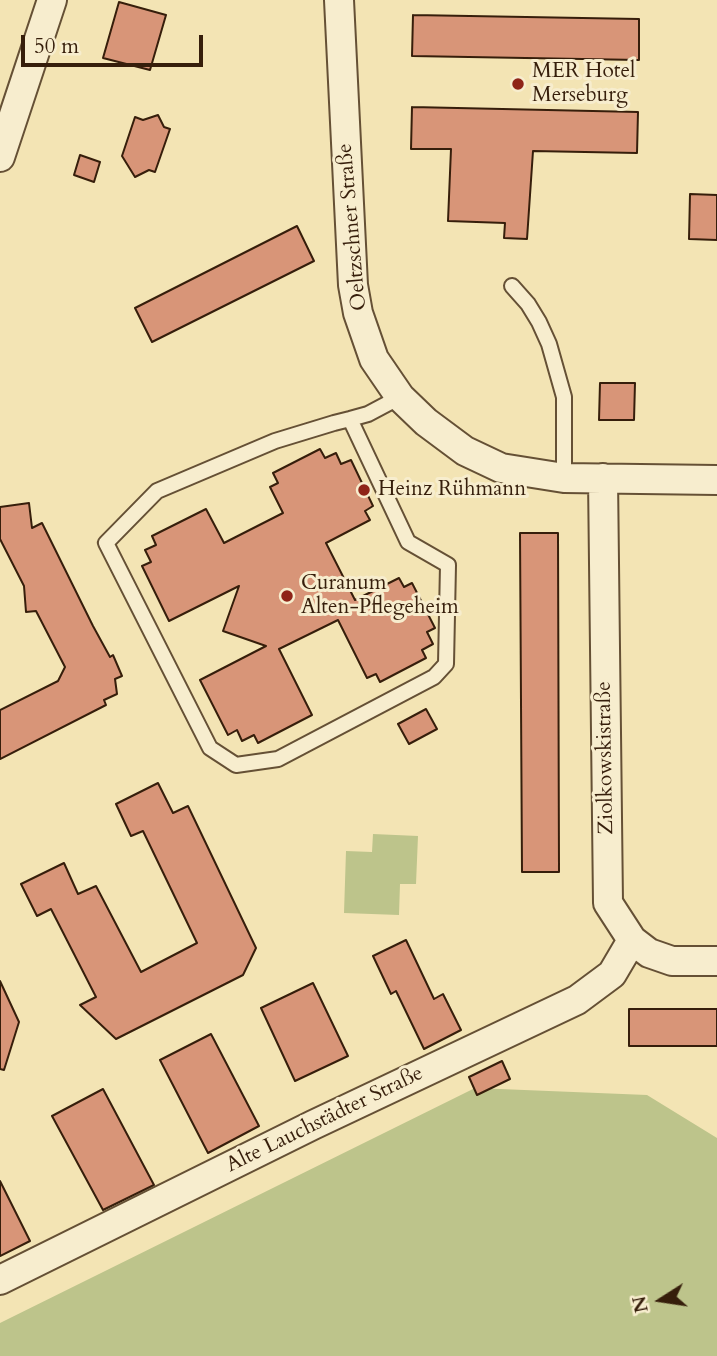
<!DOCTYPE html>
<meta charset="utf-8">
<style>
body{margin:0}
#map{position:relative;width:717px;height:1356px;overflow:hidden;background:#f3e4b4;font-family:Cardo,serif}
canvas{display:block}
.north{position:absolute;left:626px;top:1265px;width:70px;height:70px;-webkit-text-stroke:5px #f7edce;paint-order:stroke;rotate:258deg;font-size:19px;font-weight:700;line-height:28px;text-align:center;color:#361e0b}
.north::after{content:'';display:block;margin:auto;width:24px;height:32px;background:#361e0b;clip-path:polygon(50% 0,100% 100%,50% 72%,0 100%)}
.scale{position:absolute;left:21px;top:35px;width:182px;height:32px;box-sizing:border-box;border:4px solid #361e0b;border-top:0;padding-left:9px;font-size:21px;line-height:24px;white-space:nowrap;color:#361e0b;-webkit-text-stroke:5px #f7edce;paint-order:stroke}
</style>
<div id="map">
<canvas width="717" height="1356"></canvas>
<div class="north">N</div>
<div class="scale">50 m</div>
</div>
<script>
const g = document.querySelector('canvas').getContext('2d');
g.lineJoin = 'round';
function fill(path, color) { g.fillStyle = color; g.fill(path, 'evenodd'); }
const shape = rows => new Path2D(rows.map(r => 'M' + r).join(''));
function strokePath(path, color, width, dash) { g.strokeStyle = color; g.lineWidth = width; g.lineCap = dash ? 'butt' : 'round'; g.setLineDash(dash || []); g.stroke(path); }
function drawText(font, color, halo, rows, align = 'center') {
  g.font = font + ' Cardo,serif'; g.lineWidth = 6; g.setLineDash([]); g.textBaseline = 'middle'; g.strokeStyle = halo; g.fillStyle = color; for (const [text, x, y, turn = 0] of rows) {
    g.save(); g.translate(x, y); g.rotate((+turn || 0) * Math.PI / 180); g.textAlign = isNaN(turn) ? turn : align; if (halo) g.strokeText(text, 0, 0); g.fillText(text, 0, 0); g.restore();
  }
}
const green = shape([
 [373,834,418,836,416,884,400,884,399,915,344,913,346,851,372,852],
 [475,1088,647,1095,717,1138,717,1356,0,1356,0,1323]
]);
const building = shape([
 [119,2,166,15,150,70,103,58,119,2],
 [413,15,639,19,639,60,412,56,413,15],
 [412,107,638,112,637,153,533,151,527,239,504,238,505,223,448,221,451,149,411,149,412,107],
 [158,115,164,127,170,129,155,172,149,170,135,177,122,156,135,117,143,120,158,115],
 [80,155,100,162,94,182,74,175,80,155],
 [690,194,717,195,717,240,689,239,690,194],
 [297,226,314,261,152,342,135,308,297,226],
 [600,383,635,383,634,420,599,420,600,383],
 [320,449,325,458,336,453,341,464,351,460,373,506,365,511,370,520,326,543,355,600,399,578,404,587,412,583,435,628,427,632,433,644,422,650,426,658,380,682,376,674,367,678,338,620,279,649,312,715,258,743,254,735,242,741,237,730,228,735,200,680,266,646,223,631,239,586,169,621,142,566,151,562,145,550,156,545,152,536,206,509,224,543,283,513,270,487,278,483,273,473,320,449],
 [29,503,32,528,42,523,93,626,110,657,113,655,122,676,115,679,117,694,104,700,106,705,0,759,0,710,58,681,65,667,36,611,26,612,24,586,0,539,0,507,29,503],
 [520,533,558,533,559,872,522,872,520,533],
 [426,709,437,729,409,744,398,724,426,709],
 [158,783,173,813,188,806,256,948,243,975,116,1039,80,1005,96,997,51,909,37,916,21,884,64,863,78,894,96,886,141,972,197,943,143,831,131,836,116,804,158,783],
 [406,940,434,999,443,994,461,1030,424,1049,396,991,391,994,373,956,406,940],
 [0,981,19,1022,4,1070,0,1069,0,981],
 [313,983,348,1056,295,1081,261,1008,313,983],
 [629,1009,717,1009,717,1046,629,1046,629,1009],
 [211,1034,259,1126,208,1153,160,1060,211,1034],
 [502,1061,510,1079,477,1095,469,1077,502,1061],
 [103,1089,154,1185,103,1210,52,1116,103,1089],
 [0,1181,30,1241,0,1256,0,1181]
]);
const service = shape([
 [512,286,528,304,539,322,549,344,564,397,564,478],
 [350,419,408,542,448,565,446,664,434,677,278,759,236,765,210,748,106,543,157,491,275,441,334,423,350,419,368,414,400,397]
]);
const minor = shape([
 [339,0,353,285,358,313,374,359,400,397,426,422,465,451,501,468,564,478,717,480],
 [0,157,52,0],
 [603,478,608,903,632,940,649,953,672,961,717,961],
 [0,1280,313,1125,577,1000,612,974,632,940]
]);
const markers = [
 [518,84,7,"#8f2418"],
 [364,490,7,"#8f2418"],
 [287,596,7,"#8f2418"]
];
const poiNames = [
 ["MER Hotel",532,72],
 ["Merseburg",532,96],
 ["Heinz Rühmann",378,490],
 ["Curanum",301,584],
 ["Alten-Pflegeheim",301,608]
];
const streetNames = [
 ["Oeltzschner Straße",353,227,-95],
 ["Ziolkowskistraße",606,758,-91],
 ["Alte Lauchstädter Straße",325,1120,-26]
];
fill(green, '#bdc48b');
fill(building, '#d89578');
strokePath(building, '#361e0b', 2);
strokePath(service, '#655035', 18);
strokePath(minor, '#655035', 32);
strokePath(service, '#f7edce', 14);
strokePath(minor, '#f7edce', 28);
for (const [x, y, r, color] of markers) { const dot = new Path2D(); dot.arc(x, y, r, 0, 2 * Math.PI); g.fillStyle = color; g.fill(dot); strokePath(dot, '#f7edce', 2.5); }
drawText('21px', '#361e0b', '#f7edce', poiNames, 'left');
drawText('21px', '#361e0b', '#f7edce', streetNames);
</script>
